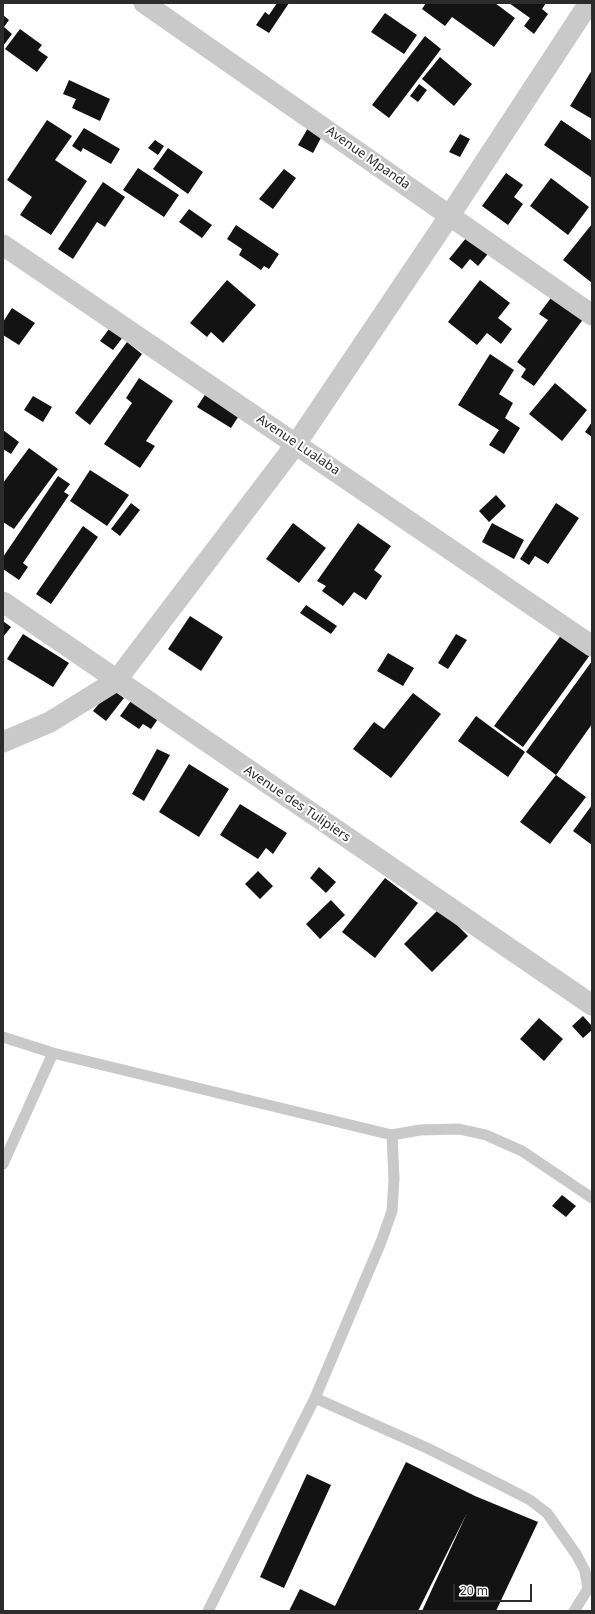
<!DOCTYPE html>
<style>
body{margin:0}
#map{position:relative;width:595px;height:1614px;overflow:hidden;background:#fff;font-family:"Noto Sans",sans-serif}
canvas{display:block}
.frame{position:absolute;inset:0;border:4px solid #2c2c2c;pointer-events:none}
.scale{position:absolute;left:453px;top:1584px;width:79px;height:18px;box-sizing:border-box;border:2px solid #2c2c2c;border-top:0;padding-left:5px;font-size:12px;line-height:14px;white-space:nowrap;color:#2c2c2c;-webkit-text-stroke:3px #fff;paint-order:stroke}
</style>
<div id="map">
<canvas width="595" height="1614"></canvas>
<div class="frame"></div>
<div class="scale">20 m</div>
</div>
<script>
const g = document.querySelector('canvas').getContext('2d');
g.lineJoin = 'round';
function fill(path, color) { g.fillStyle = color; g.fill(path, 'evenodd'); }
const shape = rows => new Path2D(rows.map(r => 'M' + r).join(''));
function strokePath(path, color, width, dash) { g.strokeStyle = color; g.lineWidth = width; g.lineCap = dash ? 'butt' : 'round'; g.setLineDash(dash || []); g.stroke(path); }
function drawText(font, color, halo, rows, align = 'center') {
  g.font = font + ' "Noto Sans",sans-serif'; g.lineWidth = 4; g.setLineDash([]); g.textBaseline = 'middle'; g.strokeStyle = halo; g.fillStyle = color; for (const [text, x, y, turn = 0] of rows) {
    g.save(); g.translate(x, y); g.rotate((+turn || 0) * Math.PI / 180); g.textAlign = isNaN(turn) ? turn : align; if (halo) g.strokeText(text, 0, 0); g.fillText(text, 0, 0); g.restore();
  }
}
const building = shape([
 [277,3,289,3,269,33,256,25,265,12,269,15],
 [426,3,495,3,515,18,494,47,452,17,445,26,422,9],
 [509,3,546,3,542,9,548,14,534,34,524,26,530,18],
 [385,13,417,35,404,54,371,32],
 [3,15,9,20,4,27,12,34,3,46],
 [20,29,42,45,38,50,48,57,37,72,5,49],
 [425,36,441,49,389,118,372,105],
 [440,57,472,84,454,106,422,79],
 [592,70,592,119,570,106],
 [69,80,110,99,100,121,72,108,76,99,63,94],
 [419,84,427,90,418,102,410,96],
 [47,120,72,136,55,160,87,181,51,235,20,215,32,197,7,180],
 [561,120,592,141,592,178,544,145],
 [84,128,120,149,111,164,83,148,81,152,72,146],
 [308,128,322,136,313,153,298,145],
 [460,134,470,139,460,157,449,152],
 [155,140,164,146,158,155,148,148],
 [168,148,203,172,188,194,153,169],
 [138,168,179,195,164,217,123,190],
 [284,169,296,178,273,209,259,199],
 [506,173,523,185,514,197,523,204,508,225,482,206],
 [551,178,589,207,568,235,530,206],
 [103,182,125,197,105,227,97,222,73,259,58,249],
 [189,209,212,225,202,238,179,222],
 [592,224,592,283,563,260],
 [236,225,279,254,269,269,264,266,261,270,239,255,242,249,227,239],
 [471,232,492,249,478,266,470,259,462,269,449,259],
 [227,280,256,305,223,343,211,332,207,337,190,323],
 [480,280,510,303,498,318,512,329,501,344,487,333,477,345,448,322],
 [556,291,587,314,534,386,521,377,526,369,517,362,548,320,539,314],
 [12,308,35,323,19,345,3,335,3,322],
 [109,329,123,337,113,350,100,341],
 [127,342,142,354,90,425,75,413],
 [490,354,514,370,499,394,513,403,505,418,520,428,504,454,489,445,499,430,458,405],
 [139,378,173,401,146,441,155,446,140,468,104,444,132,403,126,398],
 [555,383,587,410,562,441,529,414],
 [208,390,242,411,231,428,197,407],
 [33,396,52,407,43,422,24,410],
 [592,422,592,437,585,432],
 [3,430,19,442,11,454,3,449],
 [29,448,58,469,14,529,3,522,3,483],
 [90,470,129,495,107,526,70,501],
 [58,476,70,484,64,492,69,495,23,563,28,567,19,580,3,569,3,557],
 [496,495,506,506,489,522,479,511],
 [131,503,140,510,120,536,111,529],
 [556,503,579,518,548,564,535,556,529,565,520,559],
 [293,523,326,548,299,583,266,559],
 [358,523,391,546,374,570,382,576,366,600,354,592,343,606,322,591,326,586,317,581],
 [492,523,524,540,514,559,482,542],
 [83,526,98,537,51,604,36,594],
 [306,605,337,626,331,634,300,613],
 [190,616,223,637,201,671,168,649],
 [3,621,11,627,3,637],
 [23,634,69,663,53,687,7,659],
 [456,634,467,640,448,669,438,663],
 [562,634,590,655,523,747,494,726],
 [388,653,414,668,403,686,377,671],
 [592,661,592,724,556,775,526,752],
 [111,689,124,698,106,721,93,711],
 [413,693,441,714,391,778,353,749,374,722,384,729],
 [133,698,160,716,151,729,143,724,139,729,120,716],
 [476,716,525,752,508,777,458,741],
 [157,749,170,755,144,801,132,794],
 [189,764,229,789,199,837,159,812],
 [556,775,586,797,550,844,520,822],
 [240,804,287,833,273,854,266,848,258,859,220,835],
 [592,805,592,845,573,831],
 [319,867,336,882,326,893,310,878],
 [258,871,273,886,260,899,245,884],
 [385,878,418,903,375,958,342,932],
 [331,900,345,915,320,939,306,924],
 [440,908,468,936,432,972,404,944],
 [583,1016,592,1026,592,1030,583,1038,572,1026],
 [539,1018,563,1039,544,1061,520,1039],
 [562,1195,576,1206,566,1217,552,1206],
 [406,1462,475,1496,538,1522,496,1611,422,1611,467,1513,418,1611,289,1611,300,1589,335,1606],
 [307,1474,331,1485,284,1588,260,1577]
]);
const lane = shape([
 [3,1037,53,1053,392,1135,420,1130,459,1129,486,1135,522,1151,592,1198],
 [3,1164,53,1053],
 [315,1398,427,1448,509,1489,530,1500,547,1513,576,1554,585,1571,588,1589,574,1611],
 [208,1611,315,1398,381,1242,392,1211,394,1179,392,1135]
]);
const street = shape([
 [144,3,592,315],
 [3,245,592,646],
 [3,602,592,1005],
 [3,742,50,722,116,681,296,444,450,215,589,3]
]);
const streetNames = [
 ["Avenue Mpanda",368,158,35],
 ["Avenue Lualaba",298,445,34],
 ["Avenue des Tulipiers",297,804,34]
];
fill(building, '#131313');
strokePath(lane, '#c9c9c9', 11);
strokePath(street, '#c9c9c9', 21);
drawText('13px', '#2c2c2c', '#fff', streetNames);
</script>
